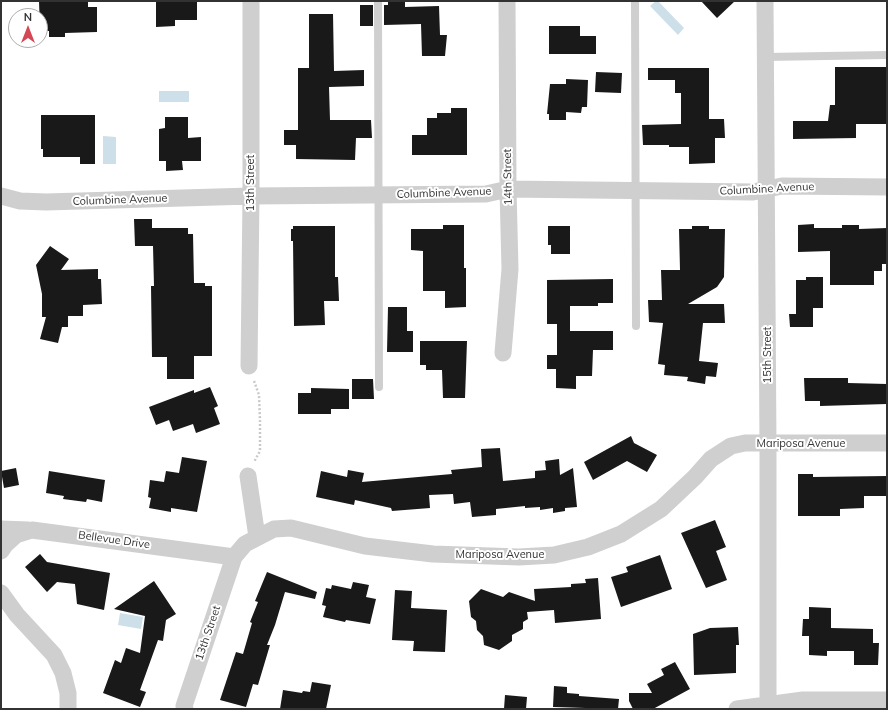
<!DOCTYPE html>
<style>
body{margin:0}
#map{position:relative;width:888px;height:710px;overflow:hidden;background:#fff;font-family:Mulish,sans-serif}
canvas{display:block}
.frame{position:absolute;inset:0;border:2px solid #323232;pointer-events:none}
.north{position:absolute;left:8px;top:8px;width:40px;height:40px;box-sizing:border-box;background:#fff;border:1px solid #adadad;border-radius:50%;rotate:0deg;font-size:11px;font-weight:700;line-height:16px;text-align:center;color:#323232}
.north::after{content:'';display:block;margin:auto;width:14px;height:18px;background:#d64654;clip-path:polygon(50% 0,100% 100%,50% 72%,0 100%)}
</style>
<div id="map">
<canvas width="888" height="710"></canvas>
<div class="frame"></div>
<div class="north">N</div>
</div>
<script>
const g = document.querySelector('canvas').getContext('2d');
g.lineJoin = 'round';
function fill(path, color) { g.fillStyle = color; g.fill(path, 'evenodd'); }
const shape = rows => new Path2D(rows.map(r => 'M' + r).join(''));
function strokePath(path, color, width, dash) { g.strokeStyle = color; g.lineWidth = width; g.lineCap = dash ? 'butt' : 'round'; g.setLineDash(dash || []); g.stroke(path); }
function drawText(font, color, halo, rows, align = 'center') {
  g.font = font + ' Mulish,sans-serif'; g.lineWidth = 4; g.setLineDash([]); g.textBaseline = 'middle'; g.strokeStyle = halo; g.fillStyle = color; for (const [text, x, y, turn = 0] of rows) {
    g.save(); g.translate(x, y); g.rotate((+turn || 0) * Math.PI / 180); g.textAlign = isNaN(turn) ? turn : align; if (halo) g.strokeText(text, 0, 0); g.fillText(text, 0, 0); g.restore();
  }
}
const water = shape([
 [656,1,658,1,684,28,678,35,650,6],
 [159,91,189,91,189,102,159,102],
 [103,136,116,137,116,164,103,164],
 [120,613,143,617,141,629,118,625]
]);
const building = shape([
 [39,1,88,1,88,7,97,7,97,32,65,33,65,37,49,37,49,31,40,31],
 [156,1,197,1,197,20,175,20,175,26,156,27],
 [388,1,405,1,405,7,439,6,440,35,447,35,445,56,422,56,421,24,384,25,384,5,388,5],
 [701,1,735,1,717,18],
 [360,5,373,5,373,26,360,26],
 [309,14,333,14,334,71,364,70,364,86,329,87,330,120,371,120,372,138,356,138,355,160,296,159,296,145,284,145,284,130,298,130,298,68,309,68],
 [549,26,580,26,580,36,596,36,596,54,549,54],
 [835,67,887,67,887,124,856,124,856,138,793,139,793,121,828,121,830,105,835,105],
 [648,68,709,68,709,119,724,119,725,138,715,138,715,163,689,164,689,147,669,147,669,145,643,145,642,125,681,124,681,93,675,93,675,80,648,80],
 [596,72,622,73,621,93,595,92],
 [566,79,588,80,587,107,582,107,581,113,566,112,566,120,549,120,549,114,547,114,550,84,566,84],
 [451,108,467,108,467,155,412,155,412,135,427,135,427,118,437,118,437,113,451,113],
 [41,115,95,115,95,164,80,164,80,157,43,157,43,149,41,149],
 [165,117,188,117,188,138,201,137,201,161,182,161,183,170,166,171,166,161,159,161,159,129,165,128],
 [134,219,152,219,152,228,188,228,188,234,193,234,194,283,205,283,205,286,212,286,212,356,194,356,194,379,167,379,167,357,152,357,151,286,154,286,153,246,135,246],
 [814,224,814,228,842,228,842,225,859,225,859,229,887,228,887,264,882,264,882,271,874,271,874,285,830,285,830,251,798,252,798,225],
 [443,225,464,225,464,268,466,268,466,307,445,308,445,291,423,291,423,251,411,250,411,229,443,229],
 [293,226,335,226,335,277,338,277,339,301,324,301,325,325,294,326,293,241,291,241,291,229,293,229],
 [548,226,570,226,570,254,551,254,551,245,548,245],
 [692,226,709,226,709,229,725,229,724,277,717,287,688,304,724,304,725,323,703,323,699,361,718,363,716,377,706,376,705,384,687,381,688,377,664,375,665,365,658,364,663,323,649,322,648,300,662,300,661,270,680,270,679,229,692,229],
 [50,246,69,259,61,270,98,269,98,279,101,279,102,304,83,305,83,316,68,316,68,327,62,327,58,343,40,339,46,317,42,317,42,294,36,265],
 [806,277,823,277,823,308,813,308,813,327,790,327,789,314,796,314,796,280,806,280],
 [613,279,613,303,598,303,598,306,570,306,570,331,613,331,613,350,593,350,592,376,576,376,576,389,556,388,556,369,547,369,547,355,557,355,557,324,547,324,547,280],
 [388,307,407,307,407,331,413,331,413,352,387,352],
 [420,341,467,341,465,398,443,398,442,370,426,370,426,365,420,365],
 [804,378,848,378,848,383,887,384,887,404,820,406,820,401,805,401],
 [352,379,373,379,374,399,352,399],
 [210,387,218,406,214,408,220,424,196,433,193,424,173,431,169,420,156,425,149,407,194,390,194,393],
 [311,388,349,389,349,409,331,409,331,414,298,414,298,393,311,393],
 [631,436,634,443,657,455,647,472,627,461,593,480,584,462],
 [500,448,503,481,535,478,535,471,546,470,545,461,559,459,560,475,573,468,577,507,565,508,565,511,553,513,553,508,540,510,540,507,525,508,525,506,496,509,496,515,472,517,470,502,454,504,453,494,429,495,430,508,392,511,391,508,355,500,354,505,316,497,321,471,347,477,348,470,364,473,362,482,452,474,451,470,482,467,481,449],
 [182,457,207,461,197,512,171,508,171,512,149,508,151,498,148,497,150,480,164,482,166,471,179,473],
 [16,468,19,485,4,488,1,471],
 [49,471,105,480,102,502,87,499,86,502,63,499,64,496,46,493],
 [798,474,813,474,813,477,887,476,887,496,864,496,864,508,840,509,840,516,798,516],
 [715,520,726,547,716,551,727,580,706,588,681,533],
 [40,554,47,562,110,573,104,610,77,604,75,584,57,582,47,592,25,567],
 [660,555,672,589,621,607,611,577,628,572,626,567],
 [267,572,317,592,315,599,285,592,275,625,267,645,270,645,258,685,253,684,246,707,220,700,236,652,243,654,252,623,250,622,258,602,255,601],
 [598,578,601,619,555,623,554,610,527,612,528,619,523,622,523,629,512,635,512,641,499,650,484,645,483,636,477,630,476,621,471,617,469,601,481,589,503,597,509,592,535,601,534,589,571,587,571,584,586,583,585,579],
 [154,581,176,614,166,620,163,641,158,640,140,690,146,692,140,707,103,693,115,660,121,663,126,648,140,653,145,616,114,609],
 [353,582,369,585,366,597,376,599,370,624,346,620,345,622,323,617,326,606,322,605,326,588,331,589,332,585,351,589],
 [395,590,412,591,411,608,447,610,445,652,413,651,414,641,392,640],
 [809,607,831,608,831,628,873,629,873,643,879,643,878,665,854,665,854,651,827,651,827,656,809,655,809,636,802,636,803,619,809,619],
 [738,627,739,645,736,645,736,673,694,675,693,634,710,628],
 [675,662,690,689,653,709,633,709,629,701,629,693,652,693,647,684,664,675,661,669],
 [312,682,331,685,326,709,280,709,283,690,302,693,303,691,310,692],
 [554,686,567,687,567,693,579,694,579,696,619,699,618,709,553,707],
 [505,695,527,697,526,709,504,709]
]);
const path = shape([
 [254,381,259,395,260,421,260,451,254,462]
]);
const lane = shape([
 [378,1,379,387],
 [635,1,636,326],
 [765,57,887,55]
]);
const street = shape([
 [765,1,768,445,768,709],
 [1,196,20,201,46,202,251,196,486,194,508,189,753,192,782,186,887,187],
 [503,353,510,269,508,189,507,1],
 [249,366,251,196,251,1],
 [248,476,257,537],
 [1,529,28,530],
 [1,551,5,545,16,535,32,530,234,557],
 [1,593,17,615,54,655,63,673,68,693,68,709],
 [185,709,184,706,234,557,245,544,274,529,291,528,365,546,433,554,519,557,554,555,588,547,621,534,661,509,695,477,711,459,731,446,745,443,887,443],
 [737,709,803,700,887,700]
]);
const streetNames = [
 ["14th Street",508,177,-91],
 ["13th Street",251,183,-90],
 ["Columbine Avenue",767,189,-3],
 ["Columbine Avenue",444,193,-2],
 ["Columbine Avenue",120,200,-2],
 ["15th Street",768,355,-90],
 ["Mariposa Avenue",801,444],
 ["Bellevue Drive",114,540,8],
 ["Mariposa Avenue",500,555],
 ["13th Street",208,633,-71]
];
fill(water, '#cddfe8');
fill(building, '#191919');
strokePath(path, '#c9c9c9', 2.5, [2, 2]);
strokePath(lane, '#cfcfcf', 8);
strokePath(street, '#cfcfcf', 17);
drawText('11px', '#323232', '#fff', streetNames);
</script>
